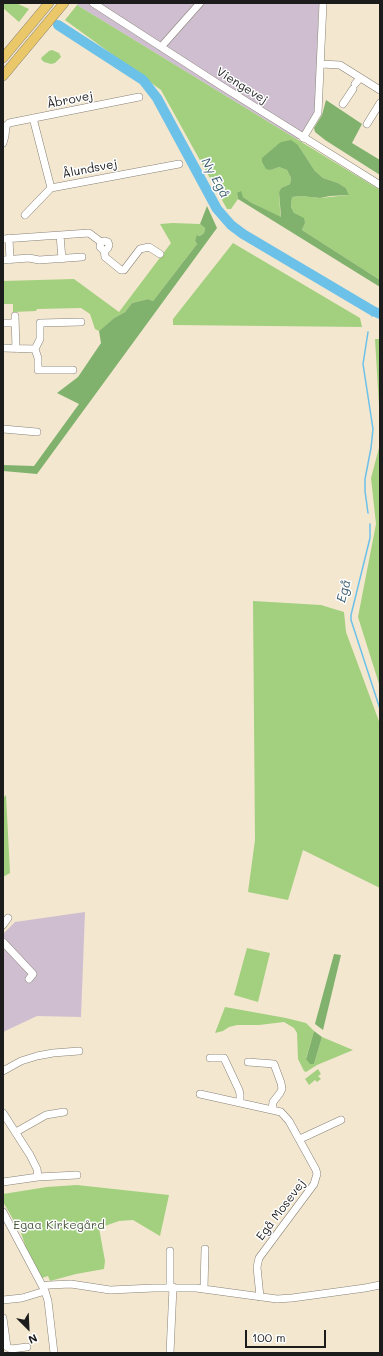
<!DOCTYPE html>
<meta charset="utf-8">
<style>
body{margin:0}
#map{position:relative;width:383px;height:1356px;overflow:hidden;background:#f3e7d0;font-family:Mali,sans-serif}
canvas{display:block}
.frame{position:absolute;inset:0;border:4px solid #1c1c1c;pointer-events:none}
.north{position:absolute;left:8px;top:1308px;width:40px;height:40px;-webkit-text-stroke:3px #fff;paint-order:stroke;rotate:156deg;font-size:11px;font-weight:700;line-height:16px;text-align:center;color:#1c1c1c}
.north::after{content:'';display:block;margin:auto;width:14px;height:18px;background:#1c1c1c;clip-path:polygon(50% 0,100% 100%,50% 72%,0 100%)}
.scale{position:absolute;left:245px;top:1330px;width:81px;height:18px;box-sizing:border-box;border:2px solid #1c1c1c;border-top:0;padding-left:5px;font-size:12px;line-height:14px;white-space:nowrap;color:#1c1c1c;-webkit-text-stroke:3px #fff;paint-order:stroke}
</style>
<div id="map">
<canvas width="383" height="1356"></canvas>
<div class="frame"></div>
<div class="north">N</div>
<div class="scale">100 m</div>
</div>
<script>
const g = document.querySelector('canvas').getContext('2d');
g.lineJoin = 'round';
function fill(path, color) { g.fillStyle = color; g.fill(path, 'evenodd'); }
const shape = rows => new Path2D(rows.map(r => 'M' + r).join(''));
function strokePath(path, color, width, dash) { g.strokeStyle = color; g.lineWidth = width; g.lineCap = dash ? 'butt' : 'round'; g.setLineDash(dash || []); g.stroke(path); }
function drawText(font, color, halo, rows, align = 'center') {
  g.font = font + ' Mali,sans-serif'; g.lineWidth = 3; g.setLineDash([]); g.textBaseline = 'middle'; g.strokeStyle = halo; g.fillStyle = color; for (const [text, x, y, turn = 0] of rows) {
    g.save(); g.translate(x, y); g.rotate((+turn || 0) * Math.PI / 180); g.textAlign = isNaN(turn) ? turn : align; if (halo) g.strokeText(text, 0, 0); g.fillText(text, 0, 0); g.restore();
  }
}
const industrial = shape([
 [78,3,319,3,315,112,298,140,77,5],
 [85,912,81,1017,37,1016,3,1032,3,934,15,922]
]);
const green = shape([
 [3,3,16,3,29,9,19,22,3,8],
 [77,5,380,190,380,280,302,230,305,223,294,213,291,207,292,197,301,196,320,198,349,195,346,188,338,183,323,178,315,171,298,145,277,145,262,159,262,162,271,170,279,167,287,170,291,178,290,184,281,188,279,192,280,210,281,218,252,203,237,193,238,199,231,209,227,209,161,90,65,20],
 [52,50,59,53,61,57,55,63,51,64,44,62,41,59,42,57,49,51],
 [173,223,200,224,205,228,204,233,200,236,198,235,195,241,197,244,153,301,148,299,132,303,125,312,114,318,99,331,95,329,90,314,81,308,37,309,36,311,13,312,13,304,3,304,3,281,74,279,119,312,171,243,160,224],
 [233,243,360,318,362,327,173,325,173,319],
 [375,339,380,339,380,423],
 [380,444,380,687,358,617,376,524,371,478],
 [253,601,321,605,344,612,346,632,380,724,380,888,303,850,288,900,248,892,255,840],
 [6,795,10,873,3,877,3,798],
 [247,948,270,953,258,1002,234,995],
 [225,1007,286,1018,306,1023,314,1031,306,1058,314,1064,322,1037,353,1050,317,1065,306,1072,304,1071,298,1059,297,1033,294,1028,284,1022,259,1025,237,1025,229,1027,223,1031,215,1033],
 [318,1069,321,1074,318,1076,321,1079,317,1082,315,1080,309,1085,305,1079],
 [77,1185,169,1195,160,1236,133,1220,119,1221,99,1228,105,1261,104,1269,76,1274,50,1281,48,1276,42,1278,27,1251,21,1233,3,1202,3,1194,47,1187]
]);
const forest = shape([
 [326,100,362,124,352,143,380,160,380,175,325,140,315,132,314,128,322,115],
 [291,140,298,145,315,171,323,178,338,183,346,188,349,195,330,196,320,198,301,196,292,197,291,207,294,213,304,218,305,223,302,230,380,280,380,287,238,199,237,193,241,191,243,197,252,203,281,217,279,192,281,188,290,184,291,178,287,170,279,167,271,170,266,169,262,162,262,158,277,145,281,142],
 [207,206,217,228,37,474,3,471,3,465,34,466,79,404,57,393,78,377,101,343,99,331,114,318,125,312,132,303,148,299,153,301,197,244,195,241,197,235,200,236,204,233,205,228,200,224],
 [334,954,341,955,323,1030,315,1024,316,1020],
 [314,1031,322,1037,314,1064,310,1064,306,1059]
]);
const stream = shape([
 [372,316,373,311],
 [368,332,363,364,373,429,371,448,365,479,365,491,368,513],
 [370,524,370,538,351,615,351,620,380,709]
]);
const river = shape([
 [58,25,143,80,157,98,217,209,231,225,243,234,373,311,380,314]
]);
const minor = shape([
 [93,3,220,85,380,185],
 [161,47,200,3],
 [321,64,340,65,380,90],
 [355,84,360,78],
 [343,104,353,89],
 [33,118,51,188,179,164],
 [367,124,380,103],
 [303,138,318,113,323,3],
 [3,143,5,136,6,126,9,123,139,97],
 [25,215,51,188],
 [60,235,62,259],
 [9,238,10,260],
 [3,239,89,233,101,242,105,241,108,242,109,245,108,248,106,250,103,250,100,247,101,242],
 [104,250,105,257,121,270,124,270,140,249,149,247,160,254],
 [3,260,29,258,39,260,82,257],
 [15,316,16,349],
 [3,323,15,323],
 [3,348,35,349],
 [73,370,38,370,38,358,35,349,40,339,40,323,81,322],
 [3,429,37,432],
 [3,925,8,918],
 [3,942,33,974,29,979],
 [210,1058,224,1058,239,1090,240,1094,240,1103],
 [248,1062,274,1064,281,1083,282,1089,280,1093,273,1102,272,1110],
 [3,1071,21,1061,37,1056,53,1053,79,1051],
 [200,1094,281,1112,289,1121,316,1170,317,1174,314,1184,259,1258,257,1267,260,1297],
 [3,1113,30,1155,37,1169,38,1177],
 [16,1132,46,1115,64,1112],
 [300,1139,341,1120],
 [3,1182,38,1177,77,1175],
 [3,1212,45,1291,48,1301,54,1353],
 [43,1286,49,1285,71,1284,110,1290,154,1288,196,1288,277,1299,292,1298,365,1288,380,1285],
 [170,1287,170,1251],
 [204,1289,205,1249],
 [3,1300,22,1298,45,1291],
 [3,1318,7,1347,11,1349,27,1347],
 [170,1353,173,1287]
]);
const major = shape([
 [3,58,49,3],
 [3,76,64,3]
]);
const streetNames = [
 ["Viengevej",242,86,32],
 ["Åbrovej",70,100,-11],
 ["Ålundsvej",90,169,-11],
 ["Egå Mosevej",281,1210,-53]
];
const parkNames = [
 ["Egaa Kirkegård",59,1225]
];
const waterNames = [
 ["Ny Egå",215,178,61],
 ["Egå",344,591,-76]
];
fill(industrial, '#cebed0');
fill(green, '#a2d07e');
fill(forest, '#81b26d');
strokePath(stream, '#6cc1e9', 1.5);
strokePath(river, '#6cc1e9', 10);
strokePath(minor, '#888276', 8);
strokePath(major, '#888276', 10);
strokePath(minor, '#fff', 7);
strokePath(major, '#eac769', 9);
drawText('12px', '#1c1c1c', '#fff', streetNames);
drawText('12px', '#4b5b3e', '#fff', parkNames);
drawText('italic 13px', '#3c5e6e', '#fff', waterNames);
</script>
